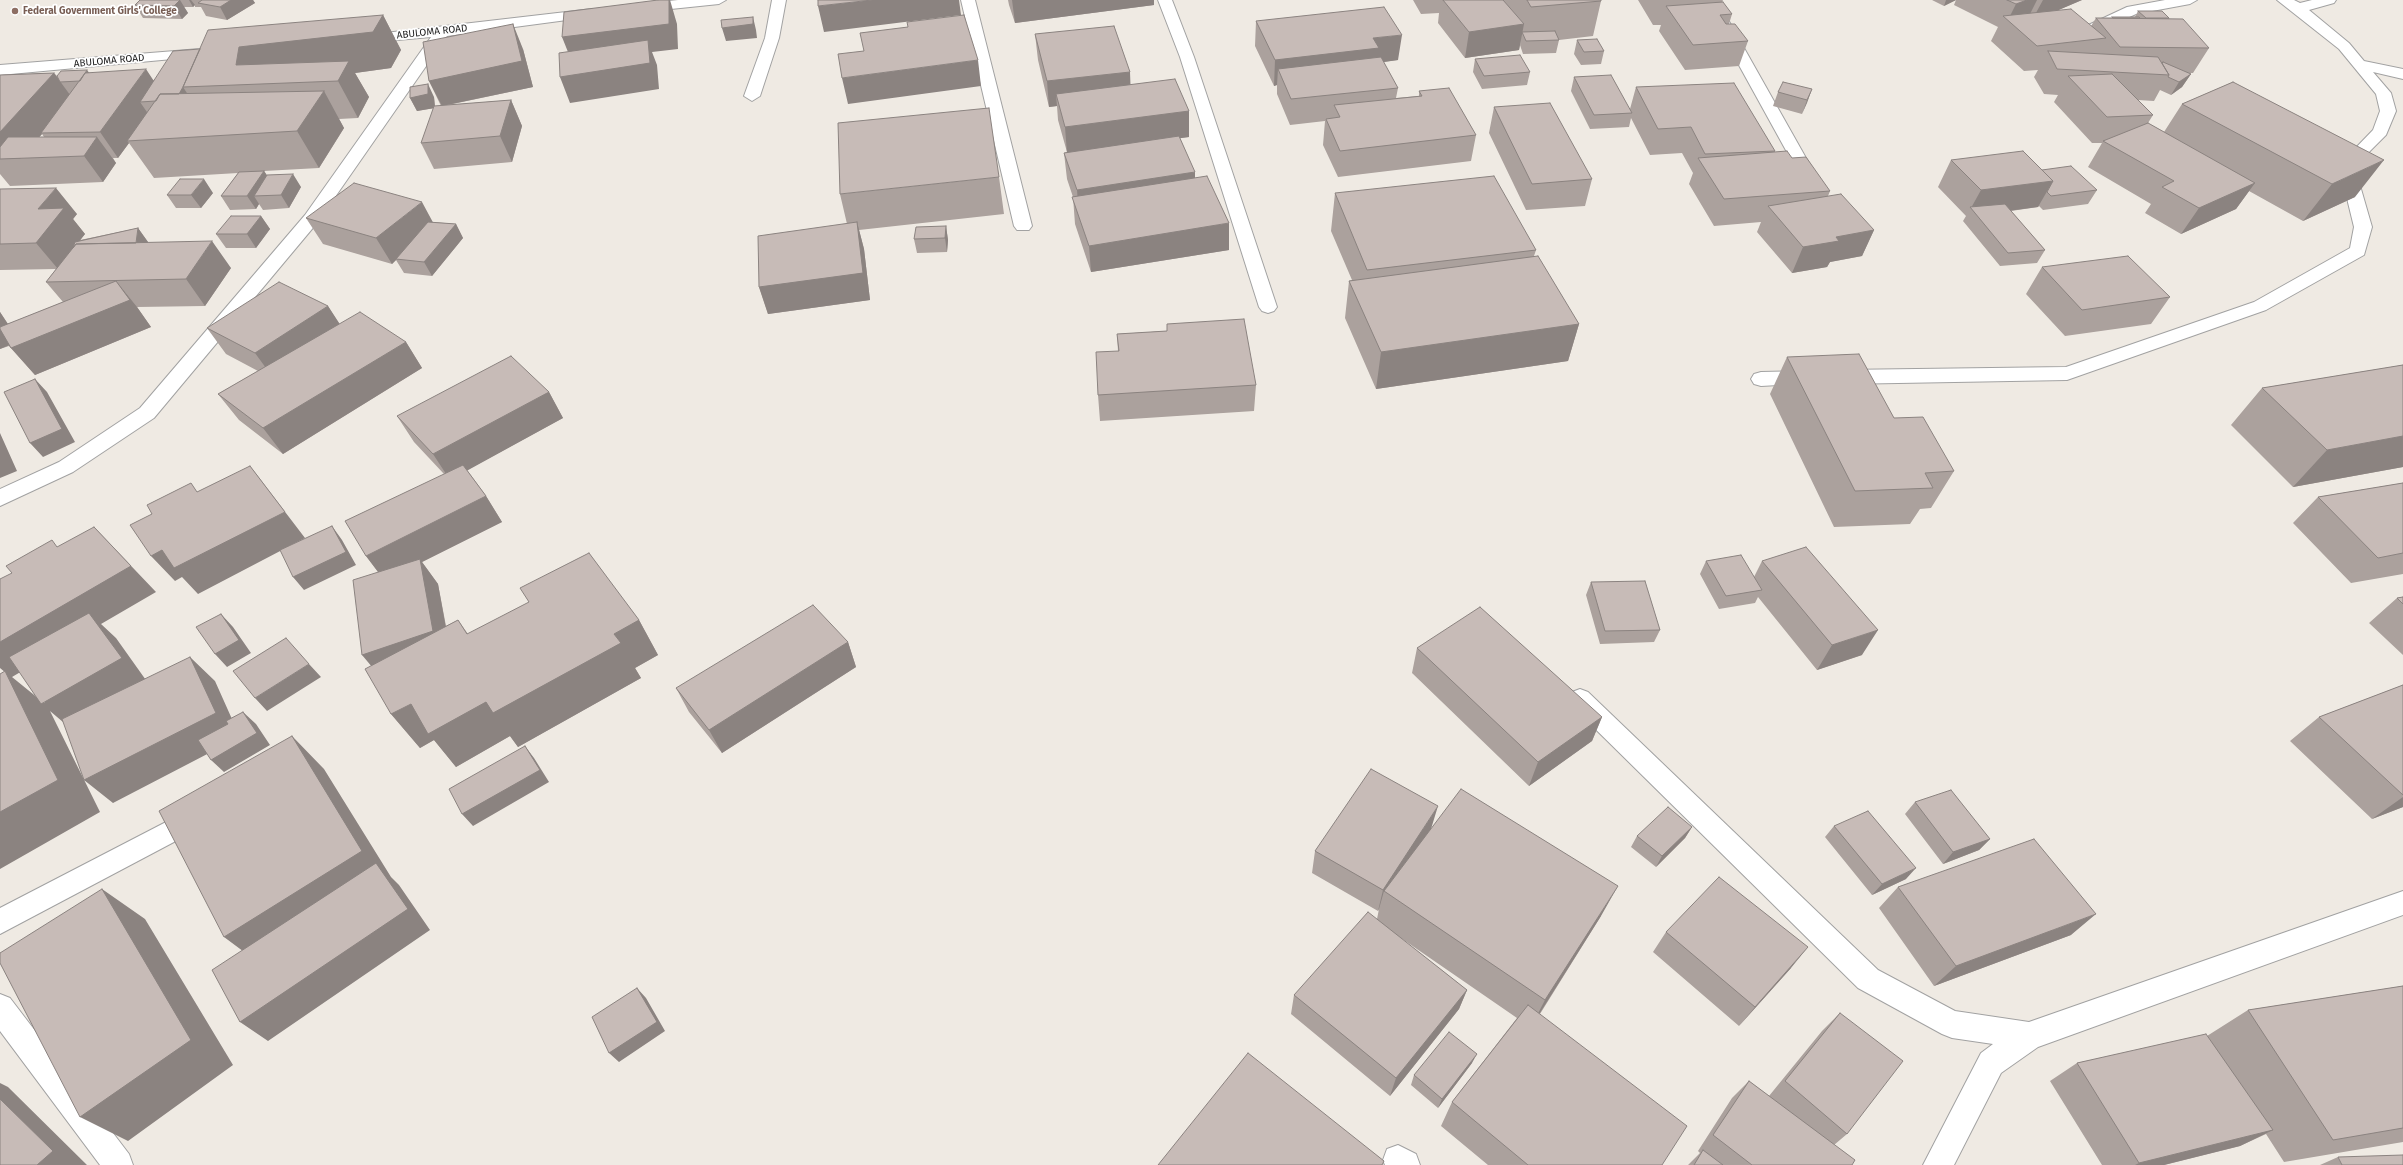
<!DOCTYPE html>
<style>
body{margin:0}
canvas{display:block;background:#efeae3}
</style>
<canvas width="2403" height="1165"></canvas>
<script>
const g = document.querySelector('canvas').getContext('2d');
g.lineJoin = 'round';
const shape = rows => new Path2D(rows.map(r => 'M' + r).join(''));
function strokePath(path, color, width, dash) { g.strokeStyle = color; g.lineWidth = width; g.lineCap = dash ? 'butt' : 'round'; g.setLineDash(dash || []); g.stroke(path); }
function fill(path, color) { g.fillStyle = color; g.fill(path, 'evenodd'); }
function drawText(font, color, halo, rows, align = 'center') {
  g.font = font + ' "Fira Sans",sans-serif'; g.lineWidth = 3.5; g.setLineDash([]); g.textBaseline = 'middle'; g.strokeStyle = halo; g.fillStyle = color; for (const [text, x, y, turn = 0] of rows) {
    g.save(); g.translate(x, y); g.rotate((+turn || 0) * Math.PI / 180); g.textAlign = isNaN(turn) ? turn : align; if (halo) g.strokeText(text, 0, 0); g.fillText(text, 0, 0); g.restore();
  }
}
const minor = shape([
 [678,0,726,0,719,4,642,12,635,8,642,4,678,0],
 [772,0,786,0,779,38,760,96,752,101,744,96,765,38,772,0],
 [961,0,975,0,1032,226,1029,230,1017,230,1014,226,961,0],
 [1158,0,1172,0,1194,57,1277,307,1274,311,1268,313,1262,311,1259,307,1180,57,1158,0],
 [1703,0,1717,0,1815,174,1813,178,1807,179,1801,178,1799,174,1703,0],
 [2165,0,2197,0,2190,4,2136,14,2092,34,2082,34,2080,31,2082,28,2127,7,2165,0],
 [2277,0,2294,0,2300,3,2312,0,2336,0,2334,3,2309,10,2349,43,2364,61,2403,69,2403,79,2373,72,2391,93,2396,111,2386,135,2360,161,2359,182,2372,227,2364,255,2266,310,2067,380,1842,384,1835,382,1832,377,1835,372,1842,370,2066,367,2254,302,2350,248,2354,227,2343,182,2344,160,2373,130,2380,111,2376,94,2339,49,2277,0],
 [592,9,599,13,597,16,447,36,317,223,154,418,73,472,0,506,0,489,59,462,140,408,305,215,431,37,364,43,359,42,357,39,359,36,592,9],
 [200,49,205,50,207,53,205,56,0,75,0,65,200,49],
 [1807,371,1814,373,1817,378,1814,383,1761,386,1754,384,1751,379,1754,374,1761,372,1807,371],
 [1580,689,1588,692,1878,970,1955,1011,2029,1022,2403,891,2403,915,2038,1047,2001,1073,1954,1165,1923,1165,1981,1053,1993,1044,1952,1038,1942,1034,1858,988,1572,706,1568,699,1572,692,1580,689],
 [197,806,206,809,210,817,206,825,0,934,0,908,197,806],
 [0,994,10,998,129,1154,133,1165,100,1165,0,1031,0,994],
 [1398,1145,1416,1154,1420,1165,1385,1165,1383,1160,1387,1149,1398,1145]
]);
const wall = shape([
 [140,0,253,0,255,3,227,20,206,16,201,7,195,7,195,5,193,7,184,7,188,13,182,19,143,18,135,5],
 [1008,0,1154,0,1154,5,1015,23,1009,5],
 [1413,0,1601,0,1601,1,1593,36,1559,40,1556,53,1523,54,1520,45,1521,38,1519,50,1465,58,1438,23,1439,13,1421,14],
 [1638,0,1723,0,1722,2,1732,14,1729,24,1748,41,1739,66,1685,70,1659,31,1661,25,1653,25],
 [1932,0,2082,0,2058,10,2091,26,2096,18,2135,17,2138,11,2169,18,2209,48,2193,73,2189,73,2191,74,2182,87,2171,95,2160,90,2154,101,2138,100,2153,115,2148,123,2164,132,2182,104,2233,82,2355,197,2303,221,2249,191,2236,209,2181,234,2145,213,2151,204,2088,167,2102,143,2092,143,2054,102,2058,95,2044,94,2034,77,2038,70,2024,71,1991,41,1998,27,1954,5,1956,0,1944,6],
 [383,15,401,50,391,68,355,73,369,97,358,118,339,119,344,128,319,168,264,171,267,175,301,187,289,208,263,210,259,204,256,209,230,210,221,196,238,173,154,178,129,143,118,158,113,158,116,163,103,182,10,186,0,174,0,75,54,73,57,76,90,73,154,80,200,49],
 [42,134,44,137,39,137],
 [1256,21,1398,60,1383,62,1398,88,1396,98,1419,96,1419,91,1476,135,1471,161,1338,177,1323,145,1325,121,1290,125,1277,94,1277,85,1274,86,1255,46],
 [1035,34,1130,72,1130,85,1189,111,1189,137,1180,138,1195,178,1229,250,1091,272,1075,224,1073,197,1067,179,1064,153,1067,152,1058,120,1057,106,1049,107,1038,60],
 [1577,40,1604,51,1601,64,1581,65,1574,54],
 [523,49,533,87,448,105,511,100,522,126,512,162,434,169,421,143,434,108,417,111,410,98,434,97,435,106,441,106,429,81],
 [1475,59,1530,72,1527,85,1482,89,1473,72],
 [1574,77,1630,109,1636,87,1775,151,1775,152,1792,158,1830,191,1828,196,1874,230,1862,256,1830,262,1827,267,1792,273,1757,232,1761,222,1714,226,1689,184,1693,173,1682,153,1650,155,1631,118,1629,127,1590,129,1571,91],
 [1812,89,1802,114,1773,106,1778,92],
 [1494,107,1592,179,1585,206,1526,210,1489,133],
 [1951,160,2042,170,2097,190,2088,204,2043,210,2039,206,2038,207,2011,211,2045,250,2037,263,2000,266,1963,221,1966,216,1938,187],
 [999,177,1004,214,859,230,864,249,870,300,768,314,759,287,847,224,840,194],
 [0,189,77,214,73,219,85,234,80,240,138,228,148,242,148,243,231,268,205,306,137,307,151,327,35,375,9,346,0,349,0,312,8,324,63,302,46,282,56,269,0,270],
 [213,193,201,208,176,208,167,195],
 [1335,193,1536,250,1534,256,1579,324,1568,361,1376,389,1345,318,1349,281,1352,280,1331,231],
 [261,216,270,229,256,248,226,248,216,234],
 [306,218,433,222,456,224,463,238,432,276,404,273,396,260,392,264,323,244],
 [946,226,948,240,947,252,917,253,914,239],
 [2042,267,2170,297,2151,324,2065,336,2026,294],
 [328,306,339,324,406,342,422,368,283,454,239,420,218,394,258,371,226,354,207,328],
 [1167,324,1256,385,1254,411,1100,421,1098,395,1118,351,1117,334,1167,331],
 [1787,357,1894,418,1954,471,1931,508,1920,509,1910,524,1834,527,1770,394],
 [2403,365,2403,467,2293,487,2231,425,2262,388],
 [549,392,563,418,467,470,486,496,502,522,422,562,438,584,446,626,458,620,468,634,639,620,658,655,635,668,641,678,518,747,510,736,456,767,434,740,420,748,391,714,371,665,378,572,366,556,444,474,414,442,397,416],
 [2403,483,2403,574,2351,583,2293,523,2318,497],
 [1706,561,1754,577,1762,561,1862,655,1817,670,1758,597,1755,603,1719,609,1700,574],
 [1591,582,1660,630,1654,642,1600,644,1586,595],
 [2403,597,2403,655,2369,623,2397,598],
 [848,642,856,667,722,753,689,712,676,688],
 [1417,648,1602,717,1592,741,1529,786,1412,673],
 [2403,685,2403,807,2372,819,2290,741,2319,717],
 [1915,802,1990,839,1979,850,1943,864,1905,814],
 [1834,826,1906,879,1872,895,1825,837],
 [1692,827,1685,838,1656,867,1631,847,1637,836],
 [1432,828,1601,916,1540,1014,1662,1165,1488,1165,1441,1126,1452,1102,1517,1018,1398,936,1467,990,1459,1009,1390,1096,1291,1014,1294,995,1377,919,1379,909,1378,911,1312,873,1315,851],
 [1898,887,2071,935,1934,986,1879,908],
 [1666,932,1791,968,1739,1026,1653,952],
 [2403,986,2403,1142,2284,1162,2266,1134,2240,1146,2164,1165,2102,1165,2050,1081,2077,1063,2207,1036,2248,1010],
 [1840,1013,1847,1134,1834,1145,1852,1165,1688,1165,1700,1153,1698,1151,1732,1098,1749,1081,1769,1096,1822,1031],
 [1472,1063,1438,1108,1411,1085,1414,1075],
 [2338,1157,2403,1165,2320,1165]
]);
const shadedWall = shape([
 [180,0,188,13,182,19,174,6],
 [189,0,191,0,195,5,193,7],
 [231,0,253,0,255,3,227,20,220,7],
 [670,0,677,24,678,49,652,52,657,65,659,89,570,103,560,77,572,62,562,37],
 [872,0,959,0,961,15,824,32,818,6],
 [1012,0,1154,0,1154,5,1015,23],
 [1946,0,1956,0,1944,6],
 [2027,0,2037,0,2027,20,2008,20,2016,4],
 [2043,0,2082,0,2031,22],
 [383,15,401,50,391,68,355,73,369,97,358,118,338,81,236,65,239,47],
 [753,17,756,30,757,38,726,41,722,28],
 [513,24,523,49,533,87,442,106,429,81],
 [1524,24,1519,50,1465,58,1469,32],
 [1402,35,1398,60,1377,63,1278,69,1277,85,1274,86,1275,60,1373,38],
 [978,60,981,86,848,104,842,78],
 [146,69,163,95,140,102,149,115,127,141,129,143,118,158,100,132],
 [87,70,97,83,80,81],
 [1130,72,1131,98,1056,94,1057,106,1049,107,1047,81],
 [54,73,73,99,41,133,42,134,20,159,0,159,0,132],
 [2191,74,2182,87,2171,95,2179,82],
 [428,84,434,97,435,108,417,111,410,98],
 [183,87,200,113,175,99],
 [1812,89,1807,103,1802,114,1807,100],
 [324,91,344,128,319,168,297,131],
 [511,100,522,126,512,162,500,136],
 [1189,111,1189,137,1067,153,1065,127],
 [97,137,116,163,103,182,84,156],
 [2384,160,2355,197,2303,221,2332,184],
 [264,171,273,185,254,196,259,204,256,209,247,196],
 [1195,172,1195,199,1079,216,1077,190],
 [293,174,301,187,289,208,281,195],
 [204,179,213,193,201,208,191,195],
 [2053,181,2038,207,1977,215,1971,208,1981,190],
 [2255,183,2236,209,2181,234,2199,208],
 [56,188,77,214,73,219,85,234,58,269,36,243,38,209],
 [422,202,436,228,396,259,396,260,392,264,376,238],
 [261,216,270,229,256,248,247,234],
 [857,222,864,249,870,300,768,314,759,287],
 [1229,223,1229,250,1091,272,1089,246],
 [456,224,463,238,432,276,424,262],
 [946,226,948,240,947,252,945,238],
 [138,228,148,242,146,259,136,246],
 [1874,230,1862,256,1830,262,1827,267,1792,273,1803,247,1836,237],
 [212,241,231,268,205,306,186,279],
 [116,281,137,307,151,327,35,375,11,348],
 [328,306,345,332,274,379,255,353],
 [0,312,19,341,0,349],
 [1579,324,1568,361,1376,389,1381,352],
 [406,342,422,368,283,454,263,428],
 [35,379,47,392,75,442,43,457,30,443],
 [549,392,563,418,450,480,433,454],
 [0,433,17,471,0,478],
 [2403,436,2403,467,2293,487,2327,450],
 [250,466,305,538,198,594,182,577,175,581,151,556],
 [486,496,502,522,422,562,438,584,451,656,383,680,362,655,385,581,366,556],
 [332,526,342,540,356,565,304,590,293,577],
 [94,527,156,592,101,624,116,638,148,683,70,728,50,711,100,812,0,869,0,812,6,673,0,668,0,642],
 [98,626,44,703,12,677],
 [221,614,233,627,251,653,227,667,215,654],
 [639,620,658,655,635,668,641,678,518,747,510,736,456,767,434,740,420,748,391,714,411,704,486,702],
 [1878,630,1862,655,1817,670,1832,645],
 [848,642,856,667,722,753,709,730],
 [190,657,215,681,240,737,113,803,84,780],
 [309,664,321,677,267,711,255,698],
 [243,712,256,724,270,745,224,772,211,760],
 [1602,717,1592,741,1529,786,1538,762],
 [292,736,324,769,391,877,399,885,430,930,268,1041,240,1022,263,966,224,937],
 [525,746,534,758,549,782,473,826,462,814],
 [2403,797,2403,807,2372,819],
 [1438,806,1431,829,1384,891,1379,909,1378,911,1383,890],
 [1692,827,1685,838,1656,867,1662,856],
 [1990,839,1979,850,1943,864,1953,852],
 [1916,868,1906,879,1872,895,1882,884],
 [1618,886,1601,916,1531,1027,1545,1000],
 [102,889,145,919,233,1065,128,1141,80,1117],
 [2096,914,2071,935,1934,986,1956,966],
 [1808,947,1791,968,1739,1026,1755,1007],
 [637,988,646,998,665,1031,619,1062,609,1053],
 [1467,990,1459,1009,1390,1096,1396,1078],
 [1477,1054,1472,1063,1438,1108,1442,1099],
 [0,1083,8,1087,87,1165,37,1165,0,1099],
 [2273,1130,2240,1146,2164,1165,2135,1165,2139,1163]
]);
const building = shape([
 [140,0,180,0,174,6,135,5,140,0],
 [202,0,231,0,220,7,198,3,202,0],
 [658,0,669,0,669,24,562,37,564,12,658,0],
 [818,0,872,0,818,6,818,0],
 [1443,0,1503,0,1524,24,1469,32,1443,0],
 [1527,0,1601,0,1601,1,1531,7,1527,0],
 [2007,0,2027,0,2016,4,2007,0],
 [1723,2,1732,14,1720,15,1726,24,1735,24,1748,41,1693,45,1666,6,1723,2],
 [1384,7,1402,35,1373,38,1379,48,1275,60,1256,21,1384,7],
 [2071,9,2106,38,2037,46,2003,16,2071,9],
 [2138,11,2162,11,2169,18,2146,18,2138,11],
 [383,15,373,32,239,47,236,65,349,61,338,81,183,87,208,30,383,15],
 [964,15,978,60,842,78,838,54,864,51,860,33,908,27,907,22,964,15],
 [753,17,753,24,722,28,721,20,753,17],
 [2112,17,2139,17,2140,18,2113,18,2112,17],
 [2096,18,2183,19,2209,48,2120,47,2096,18],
 [513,24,522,61,429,81,423,42,513,24],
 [1114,26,1130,72,1047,81,1035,34,1114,26],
 [1555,31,1559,40,1526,41,1522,32,1555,31],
 [1597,39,1604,51,1584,52,1577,40,1597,39],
 [648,40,650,63,560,77,559,53,648,40],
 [200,49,183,87,179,94,160,94,156,101,140,102,173,51,200,49],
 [2048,51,2158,57,2169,75,2057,69,2048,51],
 [1520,55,1530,72,1484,76,1475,59,1520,55],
 [1381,57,1398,88,1291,99,1278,69,1381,57],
 [2163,62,2191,74,2179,82,2168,77,2169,75,2162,63,2163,62],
 [146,69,100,132,41,133,85,73,146,69],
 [87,70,80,81,60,82,57,76,61,71,87,70],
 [54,73,0,132,0,75,54,73],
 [2112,74,2153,115,2107,117,2068,76,2112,74],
 [1611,75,1632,113,1594,115,1574,77,1611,75],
 [1175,79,1189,111,1065,127,1056,94,1175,79],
 [1783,82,1812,89,1807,100,1778,92,1783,82],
 [2233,82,2384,160,2332,184,2182,104,2233,82],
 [1734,83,1775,151,1705,154,1691,127,1658,129,1636,87,1734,83],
 [428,84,428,94,410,98,410,87,428,84],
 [1449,88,1476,135,1340,151,1326,119,1340,117,1334,105,1422,96,1419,91,1449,88],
 [324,91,297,131,127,141,160,94,324,91],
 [511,100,500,136,421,143,434,106,511,100],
 [1550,103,1592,179,1532,184,1494,107,1550,103],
 [989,108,999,177,840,194,838,123,989,108],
 [2148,123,2255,183,2199,208,2162,187,2174,181,2103,141,2148,123],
 [1179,136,1195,172,1077,190,1064,153,1179,136],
 [8,137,97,137,84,156,0,159,0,147,8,137],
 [1787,151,1792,158,1806,157,1830,191,1724,199,1698,158,1787,151],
 [2023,151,2053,181,1981,190,1951,160,2023,151],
 [2071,166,2097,190,2051,196,2047,192,2053,181,2042,170,2071,166],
 [264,171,247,196,221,196,239,172,264,171],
 [293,174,281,195,254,196,267,175,293,174],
 [1207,176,1229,223,1089,246,1072,197,1207,176],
 [1494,176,1536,250,1367,270,1335,193,1494,176],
 [180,179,204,179,191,195,167,195,180,179],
 [354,183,422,202,376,238,306,218,354,183],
 [56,188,38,209,64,208,36,243,0,244,0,189,56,188],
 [1841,194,1874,230,1836,237,1839,241,1803,247,1768,206,1841,194],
 [2005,204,2045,250,2008,253,1970,207,2005,204],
 [231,216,261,216,247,234,216,234,231,216],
 [428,222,456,224,424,262,396,259,428,222],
 [857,222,863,273,759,287,758,236,857,222],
 [946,226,945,238,914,239,916,227,946,226],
 [138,228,136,243,76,244,73,248,75,242,138,228],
 [212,241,186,279,46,282,76,244,212,241],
 [1538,256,1579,324,1381,352,1349,281,1538,256],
 [2128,256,2170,297,2082,310,2042,267,2128,256],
 [116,281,130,300,11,348,0,329,0,327,116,281],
 [279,282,328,306,255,353,207,328,279,282],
 [360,312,406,342,263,428,218,394,360,312],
 [1244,319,1256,385,1098,395,1096,352,1119,351,1117,334,1167,331,1167,324,1244,319],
 [1859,354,1894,418,1923,417,1954,471,1925,473,1933,488,1855,491,1787,357,1859,354],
 [511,356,549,392,433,454,397,416,511,356],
 [2403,365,2403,436,2327,450,2262,388,2403,365],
 [35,379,62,429,30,443,4,392,35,379],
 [463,465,486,496,366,556,345,521,463,465],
 [250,466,285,512,174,568,162,550,151,556,130,525,152,514,147,505,191,483,197,492,250,466],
 [2403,483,2403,553,2378,558,2318,497,2403,483],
 [332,526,346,552,293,577,280,550,332,526],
 [94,527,131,566,0,642,0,579,12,573,6,566,52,540,57,547,94,527],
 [1806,547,1878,630,1832,645,1762,561,1806,547],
 [589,553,639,620,614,634,621,643,493,713,486,702,428,734,411,704,391,714,365,669,458,620,467,634,529,602,520,588,589,553],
 [1741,555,1762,590,1726,596,1706,561,1741,555],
 [420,559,433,631,362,655,353,580,420,559],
 [1645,581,1660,630,1605,631,1591,582,1645,581],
 [2403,597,2403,604,2397,598,2403,597],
 [813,605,848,642,709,730,676,688,813,605],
 [1480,607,1602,717,1538,762,1417,648,1480,607],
 [89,613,122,658,41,704,9,657,89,613],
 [221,614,239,640,215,654,196,627,221,614],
 [286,638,309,664,255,698,233,671,286,638],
 [190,657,216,713,84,780,62,719,190,657],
 [5,671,58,780,0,812,0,674,5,671],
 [2403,685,2403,795,2319,717,2403,685],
 [243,712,257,733,211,760,198,740,228,724,226,721,243,712],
 [292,736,362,851,224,937,159,811,292,736],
 [525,746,540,770,462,814,449,789,525,746],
 [1371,769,1438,806,1383,890,1315,851,1371,769],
 [1461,789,1618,886,1545,1000,1384,891,1461,789],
 [1951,790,1990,839,1953,852,1915,802,1951,790],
 [1668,807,1692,827,1662,856,1637,836,1668,807],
 [1868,811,1916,868,1882,884,1834,826,1868,811],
 [2034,839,2096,914,1956,966,1898,887,2034,839],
 [376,863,408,909,240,1022,212,970,376,863],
 [1719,877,1808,947,1755,1007,1666,932,1719,877],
 [102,889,191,1040,80,1117,0,963,0,953,102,889],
 [1368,912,1467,990,1396,1078,1294,995,1368,912],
 [2403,986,2403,1128,2333,1140,2248,1010,2403,986],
 [637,988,657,1022,609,1053,592,1017,637,988],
 [1528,1005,1687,1126,1662,1165,1528,1165,1452,1102,1528,1005],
 [1840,1013,1903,1061,1847,1134,1785,1081,1840,1013],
 [1449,1032,1477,1054,1442,1099,1414,1075,1449,1032],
 [2206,1034,2273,1130,2139,1163,2077,1063,2206,1034],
 [1248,1053,1384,1161,1382,1165,1158,1165,1248,1053],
 [1749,1081,1855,1160,1852,1165,1752,1165,1713,1135,1749,1081],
 [0,1099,53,1151,37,1165,0,1165,0,1099],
 [1703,1150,1723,1165,1694,1165,1703,1150],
 [2403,1155,2403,1165,2342,1165,2338,1157,2403,1155]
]);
const markers = [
 [15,11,4,"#8d6e63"]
];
const farEducationnames = [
 ["Federal Government Girls' College",23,11]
];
const farStreetnames = [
 ["ABULOMA ROAD",432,32,-6],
 ["ABULOMA ROAD",109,61,-5]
];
strokePath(minor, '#a2a2a2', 2);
fill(minor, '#fff');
fill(wall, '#aba19d');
fill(shadedWall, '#8b8380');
fill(building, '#c7bbb7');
strokePath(building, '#8b8380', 1);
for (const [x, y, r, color] of markers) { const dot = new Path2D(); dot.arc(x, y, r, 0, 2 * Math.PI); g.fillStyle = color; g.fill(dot); strokePath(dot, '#fff', 1.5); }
drawText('bold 10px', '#785e54', '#fff', farEducationnames, 'left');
drawText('10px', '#1e1e1e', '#fff', farStreetnames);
</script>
